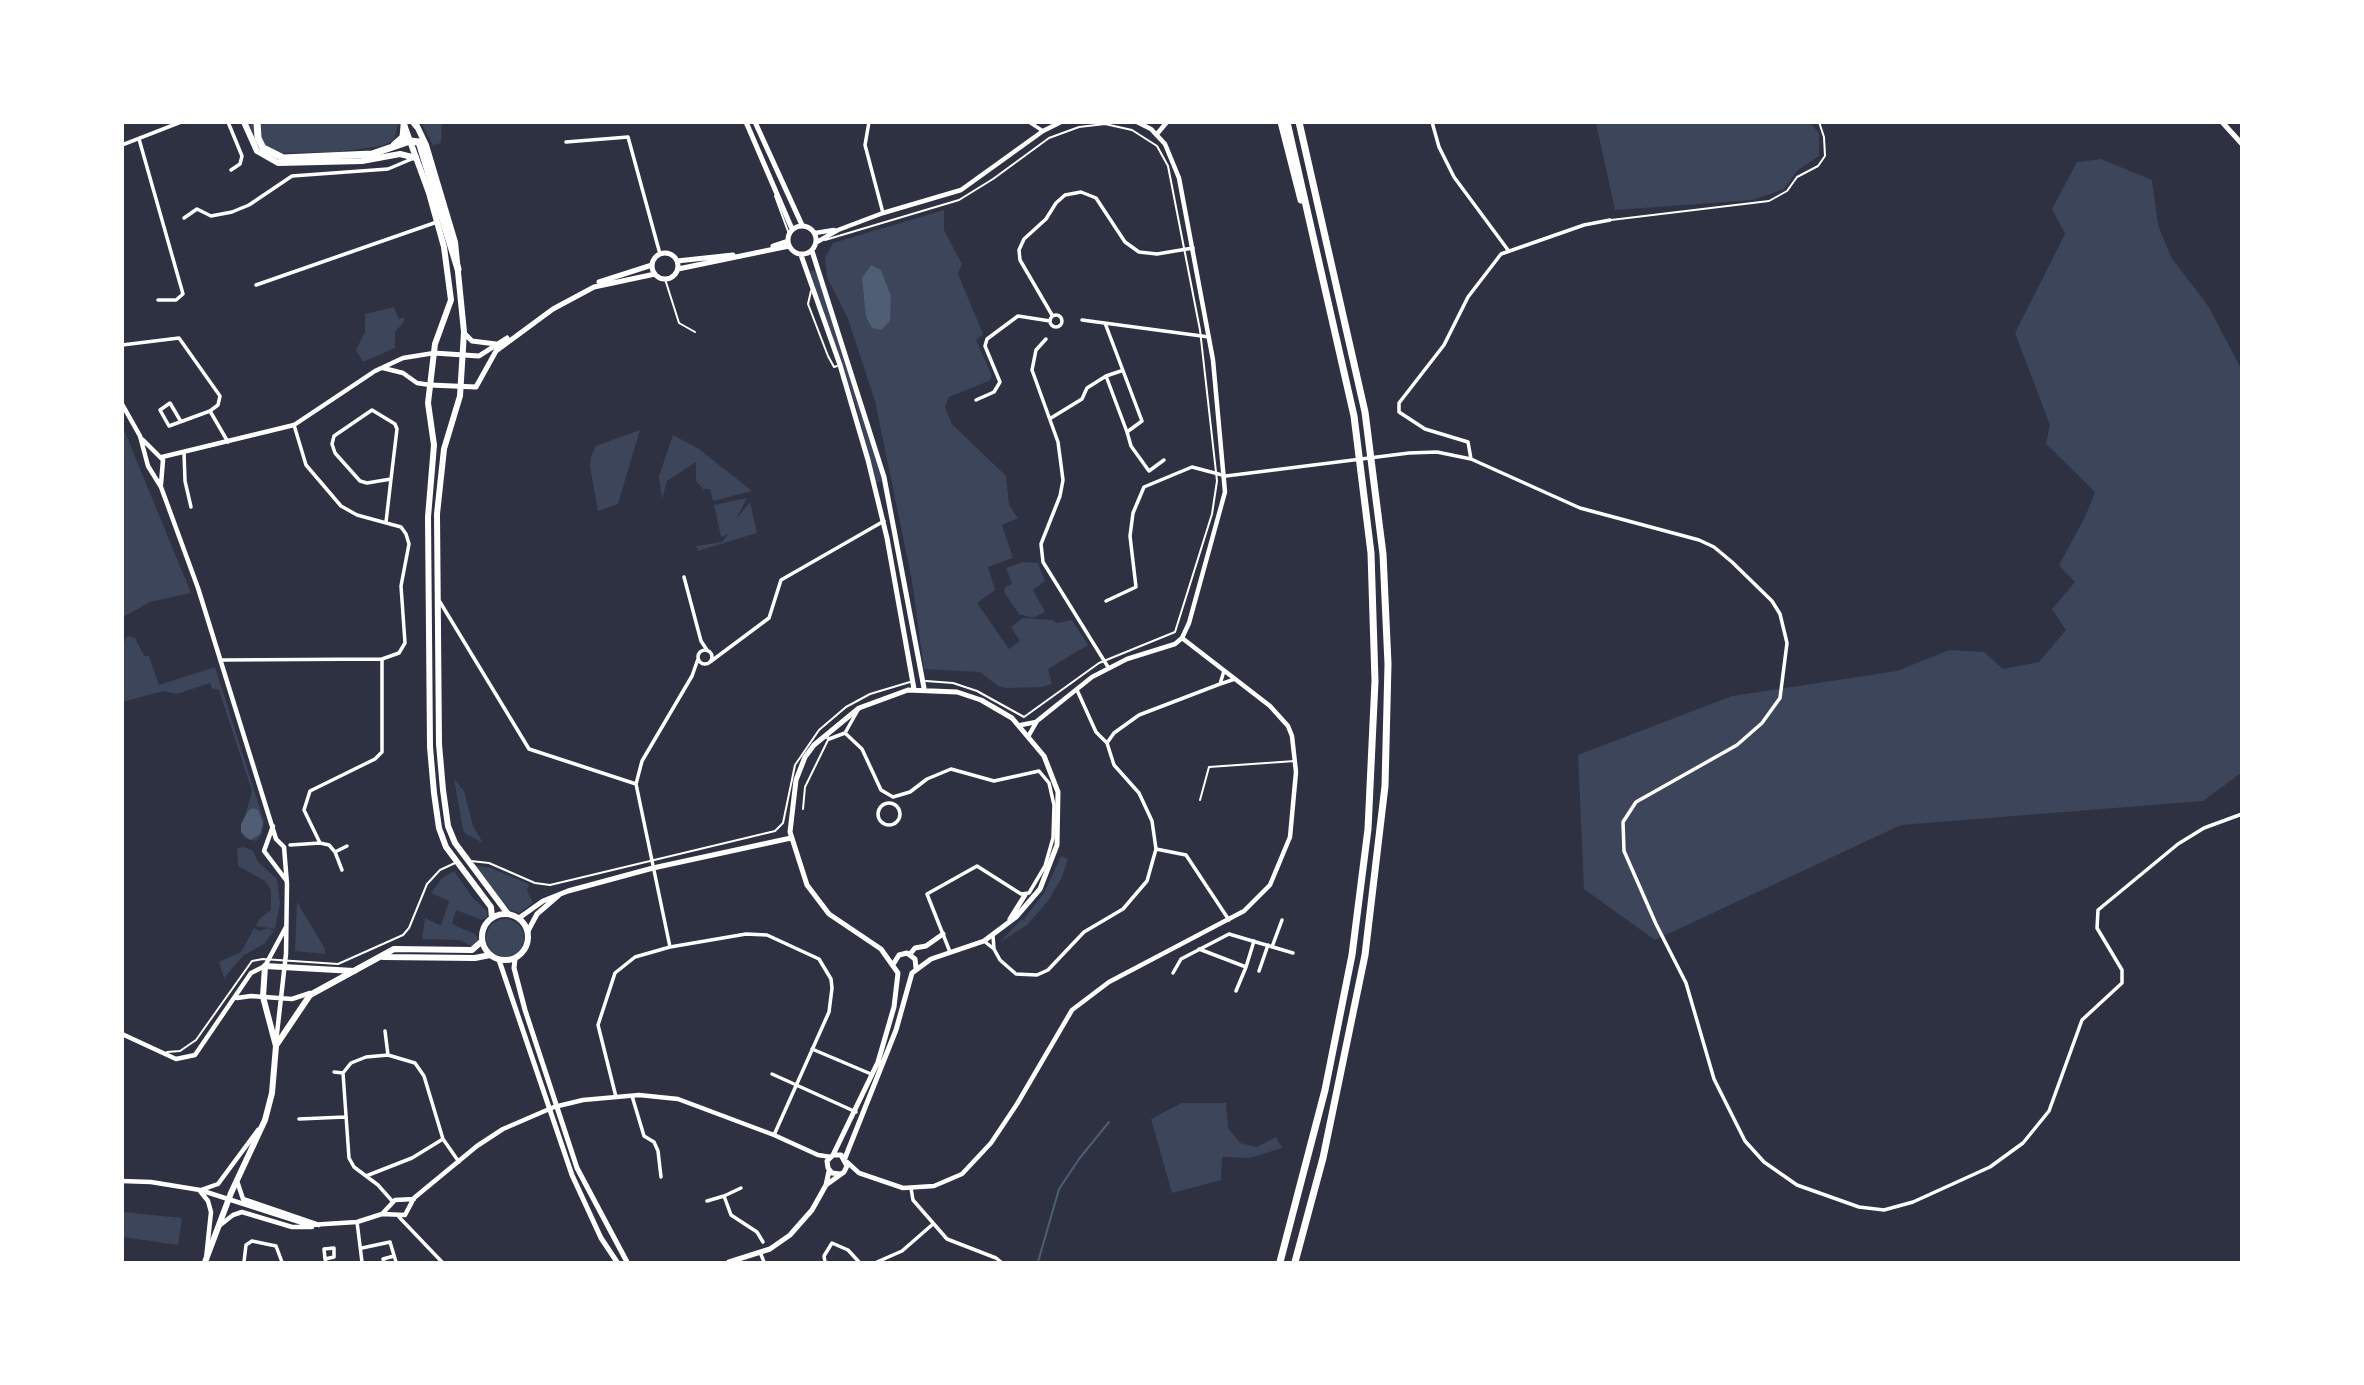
<!DOCTYPE html>
<style>
body{margin:0}
#map{position:relative;width:2364px;height:1385px;overflow:hidden;background:#2d3142;font-family:"Roboto Serif",serif}
canvas{display:block}
.frame{position:absolute;inset:0;border:124px solid #fff;pointer-events:none}
</style>
<div id="map">
<canvas width="2364" height="1385"></canvas>
<div class="frame"></div>
</div>
<script>
const g = document.querySelector('canvas').getContext('2d');
g.lineJoin = 'round';
function fill(path, color) { g.fillStyle = color; g.fill(path, 'evenodd'); }
const shape = rows => new Path2D(rows.map(r => 'M' + r).join(''));
function strokePath(path, color, width, dash) { g.strokeStyle = color; g.lineWidth = width; g.lineCap = dash ? 'butt' : 'round'; g.setLineDash(dash || []); g.stroke(path); }
const green = shape([
 [247,123,442,123,441,143,433,145,422,124,398,125,394,140,382,146,336,152,282,153,270,150,262,141,254,139],
 [1596,123,1810,123,1819,133,1819,156,1798,170,1784,189,1753,200,1615,210],
 [2101,159,2152,180,2158,225,2171,257,2209,307,2241,369,2241,773,2203,801,1901,825,1655,940,1584,889,1578,755,1732,696,1897,671,1949,650,1984,652,2003,669,2039,662,2066,630,2052,609,2075,582,2059,565,2085,517,2095,492,2046,444,2050,425,2015,333,2065,234,2052,209,2077,162],
 [944,210,944,230,962,264,958,274,983,334,976,340,992,376,989,381,949,397,945,407,952,424,1006,476,1009,505,1018,518,1002,525,1013,558,988,567,995,590,977,603,1009,649,1020,641,1011,627,1023,618,1053,620,1057,623,1072,620,1088,645,1048,669,1052,684,1042,687,1007,688,998,686,980,672,924,669,912,581,875,401,848,319,827,277,825,258,833,243],
 [816,270,866,420,882,481,876,483,858,412,810,271],
 [394,307,399,319,404,317,404,322,395,332,395,348,363,362,356,350,365,332,365,314],
 [122,425,191,593,150,602,123,617],
 [640,430,618,504,598,511,590,467,591,456,596,446],
 [673,435,699,449,752,491,713,501,710,489,703,489,696,481,696,462,667,481,662,499,659,476],
 [747,498,736,519,750,502,757,533,698,551,696,546,722,542,728,534,721,537,714,505],
 [1023,562,1038,563,1045,581,1033,590,1045,612,1033,618,1019,614,1004,592,1005,587,1012,584,1006,568],
 [127,636,135,638,144,656,149,656,159,685,215,667,264,821,262,833,256,841,245,838,241,832,252,791,219,690,212,688,210,683,177,694,163,691,123,702,123,646],
 [454,779,464,791,473,826,483,843,466,834,463,830],
 [244,847,253,851,258,862,277,879,280,903,275,929,256,926,260,918,271,910,271,890,265,881,238,866,237,848],
 [1061,856,1068,859,1062,877,1048,901,1027,925,999,943,1022,919,1026,923,1024,919,1044,893],
 [474,865,491,868,529,884,527,891,533,903,519,913,510,910],
 [454,871,473,898,487,911,487,917,482,920,456,910,452,924,475,934,478,939,473,947,460,940,422,939,425,918,441,926,449,901,431,893,442,878],
 [297,902,325,949,325,954,295,951],
 '486 938a19 19 0 1 1 38 0a19 19 0 1 1-38 0Z',
 [254,928,260,931,268,928,274,931,264,944,244,955,224,978,219,962,241,952],
 [1182,1103,1226,1103,1228,1128,1240,1143,1257,1147,1276,1137,1282,1148,1250,1158,1222,1157,1221,1180,1172,1193,1151,1119],
 [123,1212,182,1218,178,1245,123,1237]
]);
const water = shape([
 [871,265,881,270,891,296,890,321,881,330,872,328,866,317,862,278],
 [253,808,258,810,263,823,260,834,250,840,241,832,241,824,248,811]
]);
const stream = shape([
 [1038,1262,1059,1189,1079,1159,1109,1122]
]);
const service = shape([
 [775,196,789,234],
 [1611,220,1769,201,1787,191,1797,177,1818,166,1825,156,1824,137,1819,122],
 [825,240,959,200,993,179,1049,138,1079,127,1105,124,1132,130,1157,146,1168,166,1200,330,1217,481,1212,514,1175,632],
 [665,279,679,323,695,332],
 [811,291,808,304,828,356,834,367,837,366],
 [926,681,953,683,977,691,1024,717,1099,663,1175,632],
 [1200,800,1209,767,1295,761],
 [803,809,805,787,828,740],
 [471,861,489,863,535,883,550,885,775,831,783,823,795,765,819,730,846,707,870,694,910,682],
 [167,1052,180,1051,196,1040,252,961,263,959,338,964,403,935,409,928,427,884,440,870,455,863]
]);
const minor = shape([
 [228,122,242,156,240,164,231,170],
 [869,122,865,145,883,213],
 [1029,122,1043,131],
 [1432,122,1439,147,1454,177,1508,250],
 [139,139,183,294,176,300,158,300],
 [566,142,628,137,660,254],
 [122,145,181,122],
 [184,218,197,209,211,216,232,212,249,205,292,176,388,169,414,158],
 [256,285,437,222],
 '1050 321a6 6 0 1 1 12 0a6 6 0 1 1-12 0Z',
 [1052,315,1020,260,1019,250,1024,239,1046,219,1056,203,1065,195,1081,192,1096,198,1125,242,1139,252,1157,254,1193,248],
 [1082,320,1209,337],
 [1105,323,1142,421,1127,432,1106,376,1121,371],
 [1046,339,1036,350,1032,370,1058,442,1063,480,1060,496,1041,544,1043,562,1108,667],
 [122,345,179,338,220,396,218,405,210,411,169,426,160,410,170,403,180,420],
 [976,400,994,392,1000,382,985,346,987,339,1018,316,1050,321],
 [210,411,228,442],
 [1051,418,1082,399,1087,388,1106,376],
 [1127,432,1131,446,1149,471,1164,460],
 [184,453,185,481,191,507],
 [1471,459,1468,442,1425,429,1399,412,1399,403,1444,345,1468,297,1501,254,1584,225,1610,220],
 [386,522,391,479,397,429,395,424,372,410,334,436,332,444,335,453,360,481,367,483,391,479],
 [684,577,701,641,707,650],
 [1106,601,1136,587,1130,536,1133,513,1144,487,1192,467,1226,476,1409,453,1437,452,1471,459,1580,508,1699,540,1714,547,1732,562,1772,601,1780,614,1787,643,1780,698,1762,723,1737,745,1636,802,1623,822,1624,851,1656,924,1686,983,1714,1079,1745,1141,1764,1162,1797,1185,1859,1207,1884,1210,1913,1202,1990,1167,2023,1143,2049,1111,2082,1020,2122,983,2122,970,2097,928,2098,910,2178,844,2204,828,2242,814],
 [440,602,529,749,636,784],
 '698 657a7 7 0 1 1 14 0a7 7 0 1 1-14 0Z',
 [221,660,382,659,399,653,405,643,401,586,409,544,406,534,401,527,357,515,341,506,306,465,294,425],
 [710,662,769,618,781,580,884,521],
 [1224,671,1220,684,1235,679],
 [845,733,862,749,881,790,893,797,910,792,927,779,951,769,994,781,1039,771,1049,783,1054,805,1053,838,1045,866,1029,893,1021,894,977,866,927,894,950,952],
 [826,736,829,739,845,733,858,710],
 [1107,743,1114,733,1139,715,1220,684],
 '878 814a11 11 0 1 1 22 0a11 11 0 1 1-22 0Z',
 [320,843,329,845,335,852,347,846],
 [290,845,320,843,304,810,310,791,375,759,382,752,382,659],
 [1156,849,1186,855,1229,920],
 [335,852,342,870],
 [984,941,994,949,993,936],
 [670,947,636,784,642,761,692,676,698,659],
 [1272,947,1282,920],
 [994,949,1000,960,1016,974,1037,975,1048,970,1084,932,1123,909,1147,881,1156,849,1152,821,1139,793,1114,765,1107,743,1096,732,1077,690],
 [1199,949,1246,967,1254,941],
 [1259,971,1268,945],
 [1173,973,1181,959,1229,934,1293,953],
 [1236,991,1246,967],
 [385,1031,388,1055],
 [812,1049,871,1074],
 [334,1072,343,1073],
 [772,1074,856,1112],
 [632,1096,644,1136,654,1142,658,1151,661,1177],
 [616,1097,598,1025,615,973,635,957,670,947,746,934,767,935,819,959,831,979,832,988,829,1012,774,1135],
 [299,1119,345,1117],
 [366,1176,412,1158,443,1139],
 [911,1188,913,1200,947,1239,996,1258,1001,1262],
 [724,1196,741,1188],
 [707,1201,724,1196,731,1215,757,1232,763,1242],
 [393,1202,378,1185,354,1167,349,1158,343,1073,351,1063,366,1057,388,1055,415,1063,424,1076,443,1139,459,1162],
 [399,1217,442,1262],
 [357,1222,362,1262],
 [362,1248,390,1242,396,1262],
 [760,1252,764,1262],
 [325,1259,334,1257,334,1248,324,1249,325,1259,326,1262],
 [244,1262,246,1245,252,1241,276,1246,282,1262],
 [384,1262,383,1259,394,1256],
 [825,1262,824,1256,832,1243,848,1250,859,1262],
 [877,1262,902,1251,933,1224]
]);
const tertiary = shape([
 [1157,134,1167,122],
 [815,233,834,230],
 [817,242,838,230,883,213,961,190,1043,131,1061,122],
 [383,368,403,373,417,383,430,385],
 [122,404,140,436,148,466,161,487,198,588,276,839,284,847,287,884,286,954,276,1042],
 [143,440,163,460,161,484],
 [162,457,294,425,375,371,403,358,434,353],
 [1021,725,1036,722],
 [1029,735,1037,721,1092,677,1127,659,1175,644,1182,638,1189,623,1225,492,1213,360,1179,178,1165,144,1151,129,1137,122],
 [273,826,264,851,286,880],
 [237,998,251,996,292,999,310,993],
 [122,1034,176,1059,195,1055,251,973,265,966,286,927],
 [847,1162,859,1173,903,1188,934,1186,962,1174,991,1143,1017,1104,1072,1010,1109,982,1244,911,1270,885,1290,837,1296,772,1292,736,1288,726,1270,706,1182,638],
 [122,1181,151,1182,200,1190,309,1225,357,1222,382,1214,395,1200,414,1199],
 [237,1181,243,1199,319,1225],
 [201,1190,218,1184,258,1130],
 [200,1191,208,1201,211,1212,206,1259],
 [382,1214,405,1215,414,1198,477,1146,503,1129,554,1107,583,1100,639,1095,678,1099,774,1135,818,1155,831,1157],
 [219,1226,233,1215,242,1212,292,1227,312,1227]
]);
const secondary = shape([
 [746,122,792,229],
 [755,122,802,225],
 [2222,122,2242,144],
 '788 240a14 14 0 1 1 28 0a14 14 0 1 1-28 0Z',
 [773,246,788,241],
 [812,251,884,477,924,688],
 '652 266a13 13 0 1 1 26 0a13 13 0 1 1-26 0Z',
 [801,255,840,365,868,460,887,538,914,689],
 [677,261,733,255],
 [678,269,789,246],
 [599,282,652,265],
 [464,333,472,341,496,344],
 [434,353,479,356,507,338],
 [430,385,476,387,496,351,553,309,594,287,655,274],
 [519,918,543,901,568,891,653,868,791,838],
 [1010,919,1025,895],
 [528,931,537,914,559,895],
 [910,954,915,948,926,946,943,934],
 [515,959,514,968,525,1010,577,1168,627,1262],
 [499,960,572,1175,601,1238,617,1262],
 [894,963,899,955,907,953,915,959,916,968],
 [833,1155,878,1062,894,1007,898,973,881,949,829,914,807,885,790,832,796,780,805,757,814,745,859,708,908,690,957,692,981,700,1012,718,1044,756,1058,792,1057,845,1040,889,1016,917,984,941,931,959,912,973,896,1030,845,1158],
 [826,1185,844,1172,847,1166,841,1155,833,1155,827,1161,828,1168,832,1173,840,1174],
 [729,1262,770,1249,790,1235,812,1210,826,1185,829,1171]
]);
const primary = shape([
 [403,122,429,193,444,247,451,300,435,344,428,403,434,445,428,517,430,747,434,793,439,828,446,847,491,907,492,918],
 [415,122,426,145,455,242,464,332,460,396,444,449,437,514,439,744,443,790,448,826,455,843,508,914],
 '482 937a23 23 0 1 1 46 0a23 23 0 1 1-46 0Z',
 [383,957,475,958,490,955],
 [277,1044,310,995,394,949,472,950,482,941],
 [205,1262,231,1193,265,1120,272,1093,276,1046,263,997,265,966,354,971]
]);
const trunk = shape([
 [244,122,257,151,278,163,362,161,400,154,416,158],
 [413,122,416,126]
]);
const motorway = shape([
 [257,122,258,138,263,148,283,158,372,154,410,141,419,142,458,269],
 [1281,122,1301,200],
 [394,145,403,137,404,126],
 [1280,1262,1325,1090,1352,955,1368,829,1375,681,1371,553,1354,416,1287,122],
 [1295,1262,1323,1158,1365,955,1385,786,1388,664,1383,554,1365,412,1299,122]
]);
fill(green, '#3c4559');
fill(water, '#4f5d75');
strokePath(stream, '#4f5d75', 2);
strokePath(service, '#fff', 2);
strokePath(minor, '#fff', 3.5);
strokePath(tertiary, '#fff', 4.5);
strokePath(secondary, '#fff', 5);
strokePath(primary, '#fff', 6);
strokePath(trunk, '#fff', 6);
strokePath(motorway, '#fff', 7);
</script>
